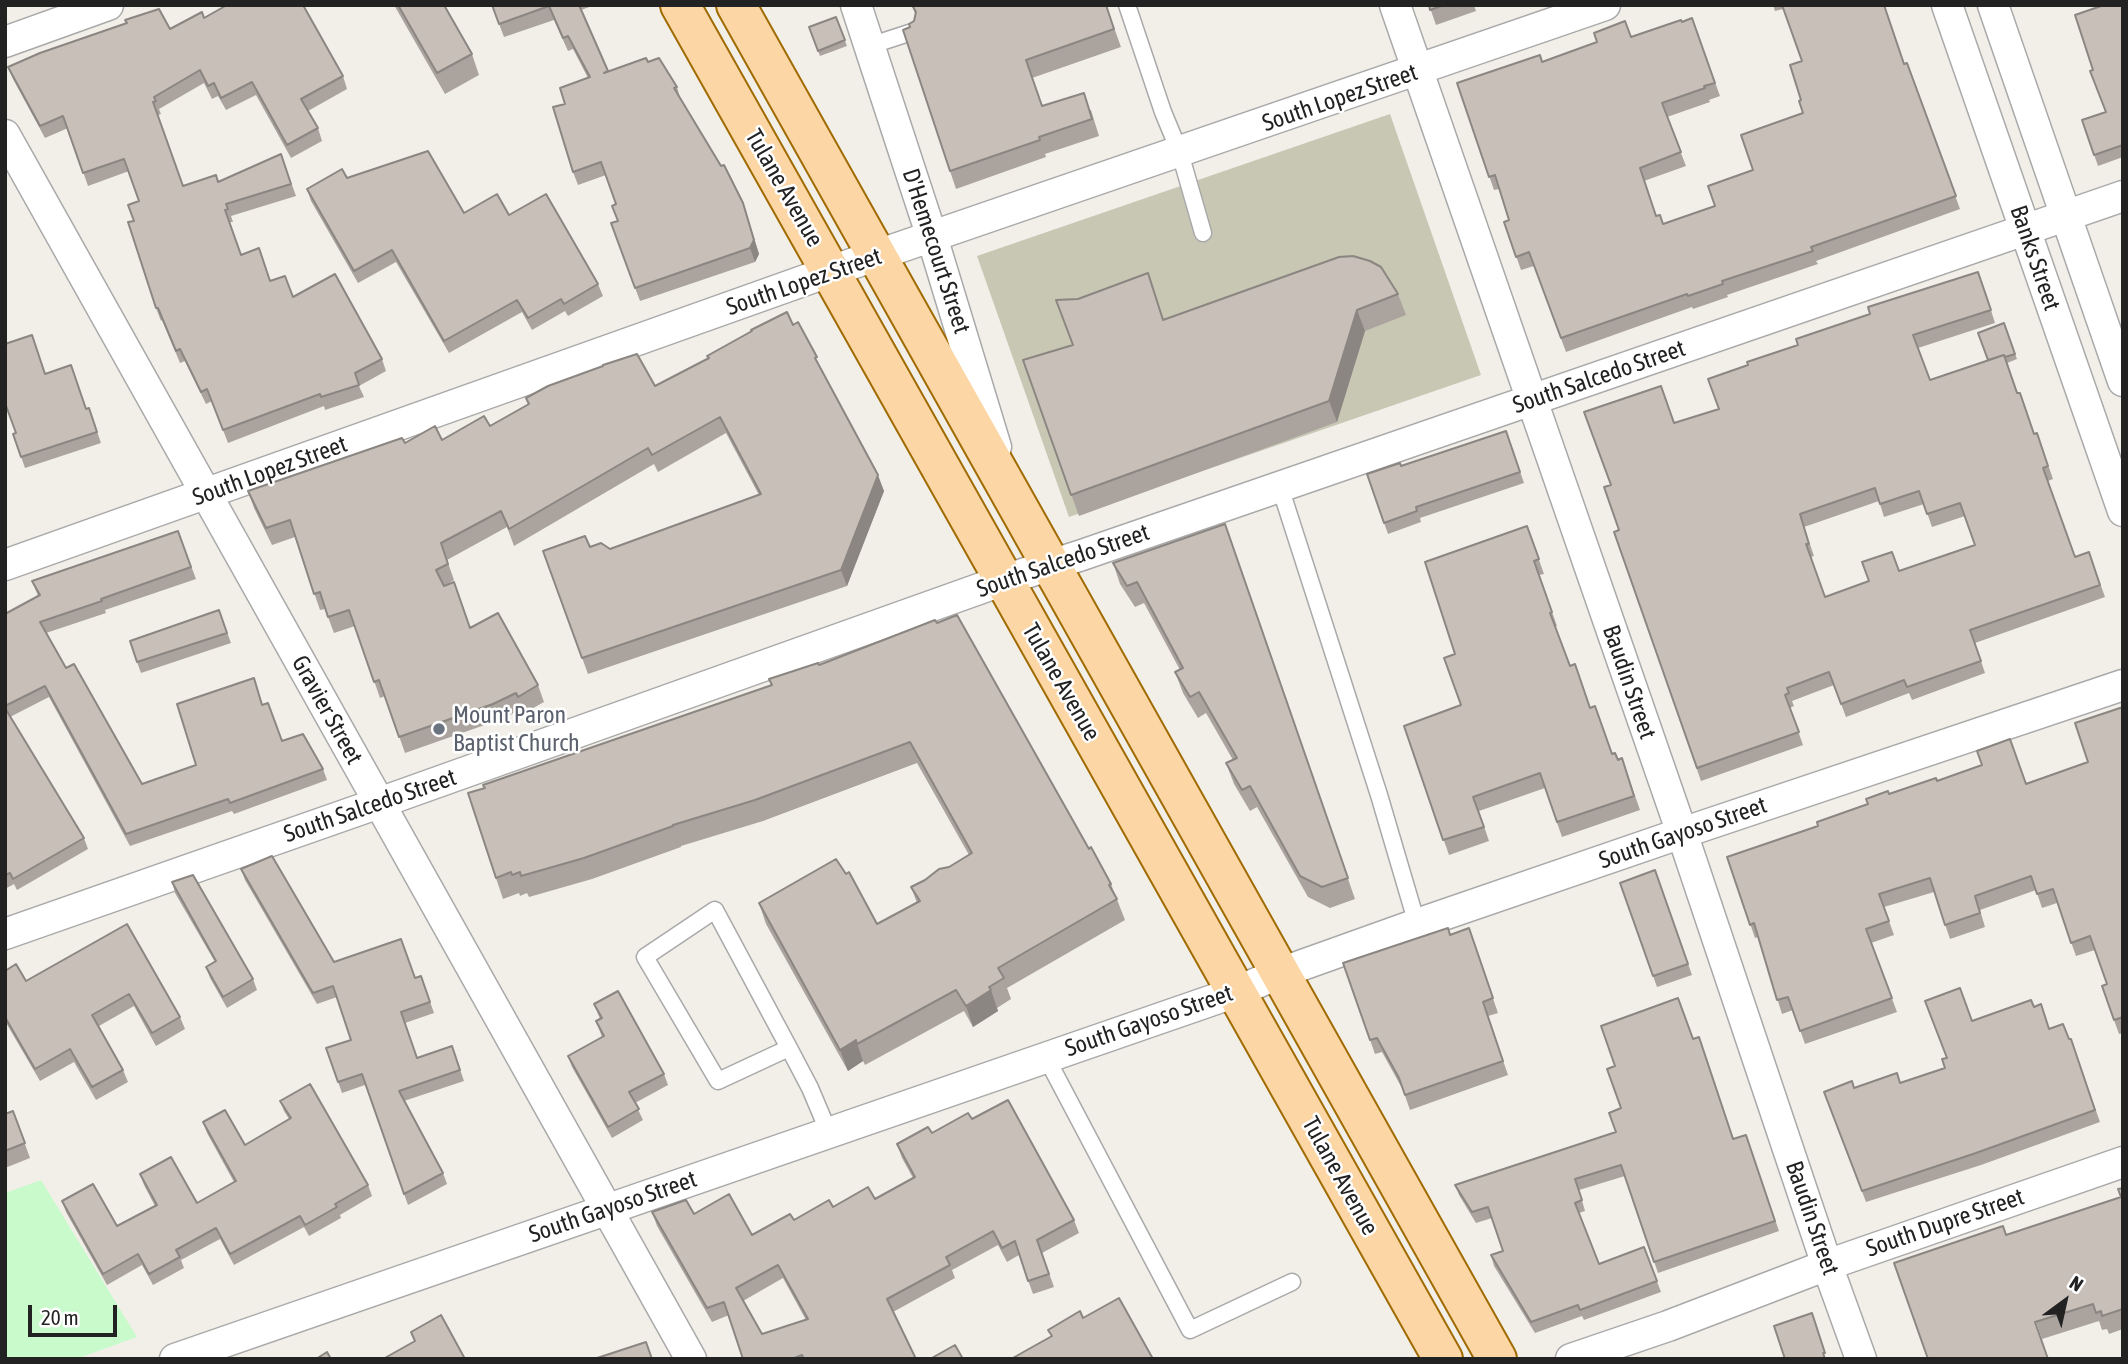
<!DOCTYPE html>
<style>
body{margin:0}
#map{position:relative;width:2128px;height:1364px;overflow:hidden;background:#f2efe9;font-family:"Asap Condensed",sans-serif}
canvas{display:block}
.frame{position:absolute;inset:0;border:7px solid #222;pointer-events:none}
.north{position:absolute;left:2030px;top:1266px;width:70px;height:70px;-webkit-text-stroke:5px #fff;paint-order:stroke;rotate:33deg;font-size:19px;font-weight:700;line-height:28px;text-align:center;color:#222}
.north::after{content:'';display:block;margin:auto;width:24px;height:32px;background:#222;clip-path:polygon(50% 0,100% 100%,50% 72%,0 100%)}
.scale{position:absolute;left:28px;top:1305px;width:89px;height:32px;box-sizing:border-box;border:4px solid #222;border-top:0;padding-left:9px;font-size:21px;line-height:24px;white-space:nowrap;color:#222;-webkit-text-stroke:5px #fff;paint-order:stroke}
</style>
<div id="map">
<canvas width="2128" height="1364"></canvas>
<div class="frame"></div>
<div class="north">N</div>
<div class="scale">20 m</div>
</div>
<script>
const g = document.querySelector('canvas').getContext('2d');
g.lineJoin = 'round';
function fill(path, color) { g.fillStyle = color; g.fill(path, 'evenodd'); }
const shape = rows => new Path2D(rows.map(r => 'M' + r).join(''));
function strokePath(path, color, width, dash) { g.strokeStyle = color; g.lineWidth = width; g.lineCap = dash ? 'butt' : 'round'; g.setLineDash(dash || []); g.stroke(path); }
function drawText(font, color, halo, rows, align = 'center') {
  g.font = font + ' "Asap Condensed",sans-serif'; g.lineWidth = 5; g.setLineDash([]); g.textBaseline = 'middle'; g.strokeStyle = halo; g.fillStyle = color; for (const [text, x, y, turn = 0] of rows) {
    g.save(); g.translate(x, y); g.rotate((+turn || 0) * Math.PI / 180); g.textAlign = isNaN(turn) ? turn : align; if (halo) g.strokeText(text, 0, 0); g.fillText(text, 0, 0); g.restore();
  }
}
const construction = shape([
 [1390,114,1481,375,1069,517,977,256]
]);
const park = shape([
 [41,1180,137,1337,76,1359,5,1359,5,1193]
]);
const lane = shape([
 [1127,5,1163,112,1180,153,1203,233],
 [869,46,912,32],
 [1280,487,1379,795,1417,924],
 [789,1048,718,1081,645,957,715,910,789,1048,810,1088,829,1133],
 [1046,1057,1190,1330,1292,1282]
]);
const street = shape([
 [856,5,932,237,996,447],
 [1395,5,1682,833,1827,1265,1861,1359],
 [1947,5,2123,511],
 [1993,5,2123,381],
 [5,42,108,5],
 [5,135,691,1359],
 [5,565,831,271,1605,5],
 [5,934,379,803,1004,580,1082,555,2123,196],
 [175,1359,1236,992,1280,973,1417,924,1682,833,2123,685],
 [1571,1359,1668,1326,1827,1265,2123,1162]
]);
const primary = shape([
 [680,5,1443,1359],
 [736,5,1497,1359]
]);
const wall = shape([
 [394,5,444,5,472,54,479,75,445,94],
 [492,5,595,5,581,10,608,71,648,62,677,87,681,101,743,203,759,254,755,262,640,301,611,223,618,221,616,204,606,175,578,185,573,172,565,104,588,78,573,49,568,51,554,20,504,37],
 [912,5,1106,5,1121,47,1032,78,1042,106,1091,110,1099,136,1045,154,1046,157,956,189,950,171,910,27,914,21,915,14],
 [1429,5,1474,5,1476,11,1436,25],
 [1773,5,1884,5,1904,64,1907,63,1960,209,1816,261,1818,264,1727,295,1728,297,1693,309,1692,307,1566,352,1534,266,1521,270,1504,222,1509,220,1499,189,1494,190,1457,83,1542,62,1631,37,1692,18,1720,96,1709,100,1710,102,1667,117,1686,166,1644,181,1656,216,1663,224,1715,206,1753,170,1803,113,1801,100,1802,61,1783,9,1775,11],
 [2123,5,2123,157,2098,166,2082,120,2105,112,2093,70],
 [836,17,847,46,820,56,809,27],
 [204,18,343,76,347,89,308,111,318,128,322,141,291,158,256,95,226,110,218,96,212,99,204,83,159,109,161,114,158,115,183,186,218,182,281,154,296,196,231,216,233,222,230,222,241,255,271,281,382,359,386,371,359,386,364,397,325,410,324,406,228,443,212,401,206,404,185,361,180,363,162,320,161,321,156,308,134,221,139,201,129,171,88,186,68,128,45,138,13,79,8,67,170,29],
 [347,178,464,213,509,215,598,284,603,296,568,316,565,311,532,330,522,312,449,353,396,262,358,283,311,201,307,189],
 [1983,285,1995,323,1918,348,1930,380,1988,360,2004,323,2017,359,2007,363,2018,393,2034,434,2037,433,2053,479,2048,481,2075,557,2089,552,2105,597,1975,643,1985,673,1912,700,1909,693,1846,717,1834,685,1792,701,1794,706,1790,708,1803,745,1701,781,1614,532,1619,530,1611,485,1674,423,1719,409],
 [1879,501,1884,517,1924,504,1932,527,1965,516,1975,545,1825,597,1811,557,1814,556,1804,527],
 [1155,294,1164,320,1398,294,1406,315,1365,331,1337,422,1079,516,1023,360,1073,345,1056,300],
 [793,325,822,371,884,491,847,586,588,674,543,551,590,547,610,549,759,495,726,433,658,472,654,464,514,546,507,527,447,560,454,580,444,586,470,628,538,685,544,702,524,713,522,709,499,720,405,753,385,696,380,698,355,626,334,633,325,609,320,610,295,537,272,545,254,508,248,491,405,443,442,440,490,426,528,405,526,398,655,386,708,359,707,356],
 [46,374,86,409,89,408,101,443,25,468,13,434,16,433],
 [1506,431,1524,483,1420,518,1421,522,1388,534,1367,474,1401,466],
 [1225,524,1355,899,1330,908,1308,897,1257,807,1250,811,1234,784,1226,763,1233,760,1206,713,1198,718,1183,693,1175,672,1180,670,1144,603,1135,607,1120,584,1113,563],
 [1527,526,1544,574,1539,575,1557,626,1555,627,1570,666,1612,754,1618,760,1622,758,1640,810,1562,837,1545,788,1479,811,1489,841,1449,855,1404,726,1461,705],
 [178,531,196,579,105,610,106,613,46,633,66,668,142,784,196,765,263,705,282,741,323,769,327,780,234,814,232,811,130,846,49,697,10,717,84,838,88,849,17,890,14,884,5,889,5,614,38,596,32,581],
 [219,610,231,643,141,673,137,662],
 [937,623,1089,849,1111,884,1125,920,1007,988,1011,999,997,1008,998,1011,973,1027,964,1011,865,1065,863,1061,848,1071,766,924,759,903,877,924,917,903,911,887,949,867,969,855,917,763,763,821,681,846,681,847,592,879,529,897,527,893,520,896,519,893,503,899,496,878,485,788,771,685,769,679,819,665],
 [2123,707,2123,1033,2119,1034,2114,1020,2107,984,2095,950,2076,956,2057,903,2042,908,2036,890,1980,910,1985,927,1950,939,1934,892,1884,907,1894,935,1871,943,1897,1012,1805,1044,1793,1010,1782,1014,1758,937,1755,938,1727,857,1818,826,1889,794,1937,781,2026,783,2088,762],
 [241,869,334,962,415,978,421,976,434,1013,405,1023,417,1058,452,1046,464,1081,404,1101,443,1173,447,1184,408,1205,365,1085,342,1093,326,1048,351,1040,337,997,317,1004,245,880],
 [1655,870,1692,975,1657,987,1620,883],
 [172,882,253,979,257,990,227,1008,210,978,206,967,215,962,175,893],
 [127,924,180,1017,185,1029,156,1046,134,1006,99,1026,123,1070,128,1082,96,1100,74,1062,40,1081,5,1021,5,971,26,981],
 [1469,928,1498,1013,1488,1016,1508,1075,1410,1110,1403,1090,1382,1052,1375,1054,1343,963,1450,935],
 [594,1004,664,1074,668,1085,635,1103,643,1120,612,1138,572,1067,568,1056,602,1037,596,1021,600,1019],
 [2034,1007,2049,1029,2069,1039,2071,1039,2100,1122,1981,1165,1866,1202,1824,1092,1900,1083,1945,1068,1946,1058,1972,1021],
 [1693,1039,1734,1139,1746,1135,1779,1231,1658,1273,1625,1176,1579,1190,1585,1211,1579,1213,1599,1264,1644,1247,1661,1292,1584,1320,1582,1316,1535,1333,1494,1266,1491,1255,1503,1251,1492,1218,1476,1223,1459,1195,1455,1185,1616,1132,1621,1108],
 [280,1101,368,1185,372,1196,340,1215,341,1218,309,1236,304,1227,234,1265,220,1239,181,1260,184,1268,153,1285,142,1265,107,1285,66,1212,62,1201,117,1226,155,1206,144,1185,140,1174,197,1203,234,1182,207,1133,203,1122,245,1145,289,1119,284,1111],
 [13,1111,30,1158,5,1168,5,1114],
 [972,1119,1074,1220,1079,1233,1042,1253,1054,1287,1033,1294,1019,1255,1007,1262,998,1245,952,1270,955,1278,893,1312,916,1359,743,1359,729,1315,712,1322,657,1226,652,1212,694,1214,752,1235,794,1220,875,1199,913,1178,902,1158,897,1144],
 [783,1278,806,1320,762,1334,743,1301],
 [2123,1188,2123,1329,2109,1334,2107,1329,2102,1330,2099,1321,2042,1339,2006,1235,2121,1197]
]);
const shadedWall = shape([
 [743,203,759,254,755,262,750,248],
 [1357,310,1365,331,1337,422,1329,401],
 [878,475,884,491,847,586,841,570],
 [991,990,998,1011,973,1027,966,1006],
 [856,1040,863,1061,848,1071,840,1050]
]);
const building = shape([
 [227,5,303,5,343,76,301,99,318,128,287,145,252,82,221,98,214,83,208,86,200,70,154,97,156,101,153,102,183,186,216,175,218,182,281,154,291,184,226,204,228,209,225,210,241,255,259,248,270,281,285,276,293,297,335,274,382,359,355,373,359,385,321,397,320,394,223,430,207,389,201,392,180,349,176,351,158,308,156,308,128,222,134,221,128,205,139,201,124,159,83,173,63,116,40,126,8,67,40,53,127,23,125,20,159,9,170,29,202,12,204,18,227,5],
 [398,5,444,5,472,54,437,73,398,5],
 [492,5,579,5,608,71,604,73,646,58,648,62,659,58,677,87,674,88,721,166,724,165,743,203,754,240,750,248,635,288,611,223,618,221,612,206,616,204,601,162,573,172,553,107,565,104,560,88,590,77,568,36,563,38,549,6,499,24,492,5],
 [912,5,1106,5,1114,29,1026,60,1042,106,1084,93,1092,119,1039,137,1040,140,950,171,903,30,910,27,909,24,914,21,916,12,912,5],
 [1429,5,1444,5,1430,10,1429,5],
 [1782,5,1884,5,1904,64,1907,63,1956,196,1811,247,1813,251,1722,281,1723,284,1688,296,1687,294,1561,338,1529,252,1516,257,1504,222,1509,220,1495,175,1489,177,1457,83,1540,55,1542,62,1597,42,1594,33,1625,21,1631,37,1681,20,1682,22,1692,18,1715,83,1704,86,1705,88,1662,103,1681,152,1640,168,1656,216,1660,215,1663,224,1715,206,1708,186,1753,170,1741,135,1803,113,1799,101,1801,100,1790,65,1802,61,1782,5],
 [2104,5,2123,5,2123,145,2094,155,2082,120,2106,112,2090,71,2093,70,2075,15,2104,5],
 [836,17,845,40,818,51,809,27,836,17],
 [428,151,464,213,497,194,509,215,546,194,598,284,564,304,561,299,528,318,517,300,444,341,392,250,354,271,307,189,342,169,347,178,428,151],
 [1353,256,1370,261,1381,267,1398,294,1357,310,1329,401,1071,495,1023,360,1073,345,1056,300,1078,299,1148,273,1163,320,1339,257,1353,256],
 [1978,272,1991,310,1913,335,1930,380,2004,355,2017,393,2020,393,2034,434,2037,433,2048,466,2043,468,2075,557,2089,552,2100,585,1970,630,1981,661,1907,687,1904,680,1841,704,1829,672,1787,688,1789,693,1785,695,1799,732,1697,768,1614,532,1619,530,1604,487,1611,485,1584,412,1661,386,1674,423,1719,409,1708,379,1748,365,1747,362,1798,345,1796,339,1870,314,1868,307,1978,272],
 [1875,488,1880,504,1919,491,1927,514,1960,503,1975,545,1899,571,1892,552,1862,562,1869,581,1825,597,1806,544,1809,544,1800,514,1875,488],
 [787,312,793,325,798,322,817,357,815,358,878,475,841,570,582,658,543,551,585,536,590,547,601,543,610,549,761,494,720,417,652,455,648,448,509,529,501,511,441,543,448,564,436,570,444,586,454,582,470,628,498,613,538,685,518,697,516,693,493,704,399,737,379,680,374,682,349,610,328,617,320,592,314,594,290,520,266,528,248,491,402,438,405,443,435,426,442,440,484,416,490,426,529,404,526,398,548,386,603,366,603,365,637,354,655,386,709,358,707,356,752,331,751,330,787,312],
 [2004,323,2015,354,2005,357,2004,355,1988,360,1978,333,2004,323],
 [32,335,45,374,71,365,86,409,89,408,97,432,21,457,13,434,16,433,5,403,5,344,32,335],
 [1506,431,1520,472,1416,507,1417,511,1384,523,1367,474,1400,463,1401,466,1506,431],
 [1225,524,1348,878,1322,887,1300,876,1250,786,1242,790,1226,763,1237,758,1199,692,1190,697,1175,672,1183,668,1137,582,1127,586,1113,563,1225,524],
 [1527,526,1539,559,1534,561,1552,612,1550,613,1570,666,1575,664,1590,708,1595,706,1612,754,1615,753,1618,760,1622,758,1634,796,1557,822,1540,773,1473,797,1484,827,1443,840,1404,726,1461,705,1444,658,1455,654,1425,562,1527,526],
 [178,531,191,567,101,599,102,601,40,622,66,668,74,664,142,784,196,765,177,704,254,678,262,705,268,703,282,741,303,734,323,769,230,803,228,799,126,834,45,686,5,706,5,614,40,595,32,581,178,531],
 [219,610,227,633,137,662,130,641,219,610],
 [957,615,1089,849,1091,847,1111,884,1109,885,1117,899,998,968,1004,978,989,987,991,990,966,1006,956,990,857,1044,856,1040,840,1050,759,903,836,859,846,874,849,872,877,924,920,901,911,887,925,880,939,869,949,867,972,853,910,742,755,800,673,825,673,826,584,858,521,876,520,872,512,875,511,872,496,878,468,793,485,788,483,785,772,685,769,679,818,663,819,665,935,620,937,623,957,615],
 [2123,707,2123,1017,2114,1020,2102,986,2107,984,2090,936,2071,943,2053,889,2037,894,2031,876,1975,896,1980,913,1945,925,1930,878,1879,894,1889,921,1866,929,1892,998,1800,1031,1788,997,1777,1000,1754,923,1750,925,1727,857,1818,826,1817,822,1868,804,1866,799,1888,791,1889,794,1936,778,1937,781,1982,765,1977,751,2010,739,2026,784,2088,762,2075,723,2123,707],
 [5,708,84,838,13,879,10,873,5,875,5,708],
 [272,856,334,962,401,939,415,978,421,976,430,1002,401,1012,417,1058,452,1046,460,1070,399,1091,443,1173,404,1194,362,1074,338,1082,326,1048,351,1040,333,986,313,993,241,869,272,856],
 [1655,870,1688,964,1653,976,1620,883,1655,870],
 [193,875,253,979,223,997,206,967,216,961,172,882,193,875],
 [127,924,180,1017,152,1033,129,994,92,1015,123,1070,92,1087,70,1049,35,1069,5,1017,5,971,16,964,26,981,127,924],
 [1448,928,1450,935,1469,928,1493,998,1483,1002,1503,1061,1405,1095,1399,1078,1377,1038,1370,1040,1343,963,1448,928],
 [1960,988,1972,1021,2031,1000,2034,1007,2041,1004,2049,1029,2063,1024,2069,1039,2071,1039,2095,1110,1976,1153,1862,1191,1824,1092,1852,1081,1854,1088,1897,1073,1900,1083,1945,1068,1942,1059,1947,1058,1925,1001,1960,988],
 [618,991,664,1074,629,1092,639,1109,608,1127,568,1056,604,1036,596,1021,602,1018,594,1004,618,991],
 [1678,998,1693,1039,1699,1037,1733,1139,1746,1135,1775,1221,1654,1262,1621,1165,1575,1179,1582,1200,1575,1203,1599,1264,1644,1247,1657,1281,1580,1310,1578,1305,1531,1322,1491,1255,1503,1251,1488,1207,1472,1212,1455,1185,1616,1132,1609,1113,1621,1108,1607,1069,1615,1066,1601,1026,1678,998],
 [310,1084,368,1185,335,1204,337,1207,305,1225,300,1216,230,1254,216,1228,176,1250,180,1257,149,1274,138,1254,103,1274,62,1201,93,1184,117,1226,157,1205,140,1174,171,1157,197,1203,236,1181,203,1122,225,1110,245,1145,291,1118,280,1101,310,1084],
 [1008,1100,1074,1220,1037,1240,1049,1274,1028,1281,1015,1241,1002,1248,993,1231,946,1257,950,1265,887,1299,916,1359,804,1359,802,1355,792,1359,743,1359,724,1302,707,1308,652,1212,686,1200,694,1214,729,1194,752,1235,790,1214,794,1220,829,1200,833,1207,868,1187,875,1199,915,1177,897,1144,928,1127,932,1133,968,1113,972,1119,1008,1100],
 [778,1265,808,1319,762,1334,736,1288,778,1265],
 [13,1111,25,1143,5,1151,5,1114,13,1111],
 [2123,1188,2123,1309,2102,1316,2101,1311,2096,1313,2093,1304,2035,1322,2048,1359,1928,1359,1894,1263,2003,1226,2006,1235,2121,1197,2118,1189,2123,1188],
 [1119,1298,1153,1359,1011,1359,1052,1336,1048,1330,1080,1311,1083,1318,1119,1298],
 [1812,1313,1825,1353,1823,1353,1825,1359,1785,1359,1774,1326,1812,1313],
 [441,1315,465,1359,383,1359,415,1341,411,1332,441,1315],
 [646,1342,652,1359,594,1359,646,1342],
 [955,1345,963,1359,930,1359,955,1345],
 [327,1352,331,1359,316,1359,327,1352]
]);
const markers = [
 [439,729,7,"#6b7280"]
];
const streetNames = [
 ["South Lopez Street",1340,98,-19],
 ["Tulane Avenue",784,188,60],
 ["D'Hemecourt Street",936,251,72],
 ["Banks Street",2035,258,71],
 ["South Lopez Street",804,282,-19],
 ["South Salcedo Street",1599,377,-19],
 ["South Lopez Street",270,471,-20],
 ["South Salcedo Street",1063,561,-19],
 ["Tulane Avenue",1061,682,60],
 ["Baudin Street",1629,682,71],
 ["Gravier Street",327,710,61],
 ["South Salcedo Street",370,806,-19],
 ["South Gayoso Street",1683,833,-19],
 ["South Gayoso Street",1149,1021,-19],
 ["Tulane Avenue",1340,1176,61],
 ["South Gayoso Street",613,1207,-19],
 ["Baudin Street",1812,1218,71],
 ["South Dupre Street",1945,1223,-19]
];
const worshipNames = [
 ["Mount Paron",453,715],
 ["Baptist Church",453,743]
];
fill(construction, '#c7c7b4');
fill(park, '#c8facc');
strokePath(lane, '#a9a9a9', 19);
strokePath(street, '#a9a9a9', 33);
strokePath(primary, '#a06b00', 42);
strokePath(lane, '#fff', 16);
strokePath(street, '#fff', 30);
strokePath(primary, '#fcd6a4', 38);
fill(wall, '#aba49e');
fill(shadedWall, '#8b8681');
fill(building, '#c7bfb8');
strokePath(building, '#8b8681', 2);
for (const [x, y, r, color] of markers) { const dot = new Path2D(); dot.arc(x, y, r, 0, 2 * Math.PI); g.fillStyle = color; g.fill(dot); strokePath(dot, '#fff', 2.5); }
drawText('24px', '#222', '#fff', streetNames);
drawText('24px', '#5b616d', '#fff', worshipNames, 'left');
</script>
